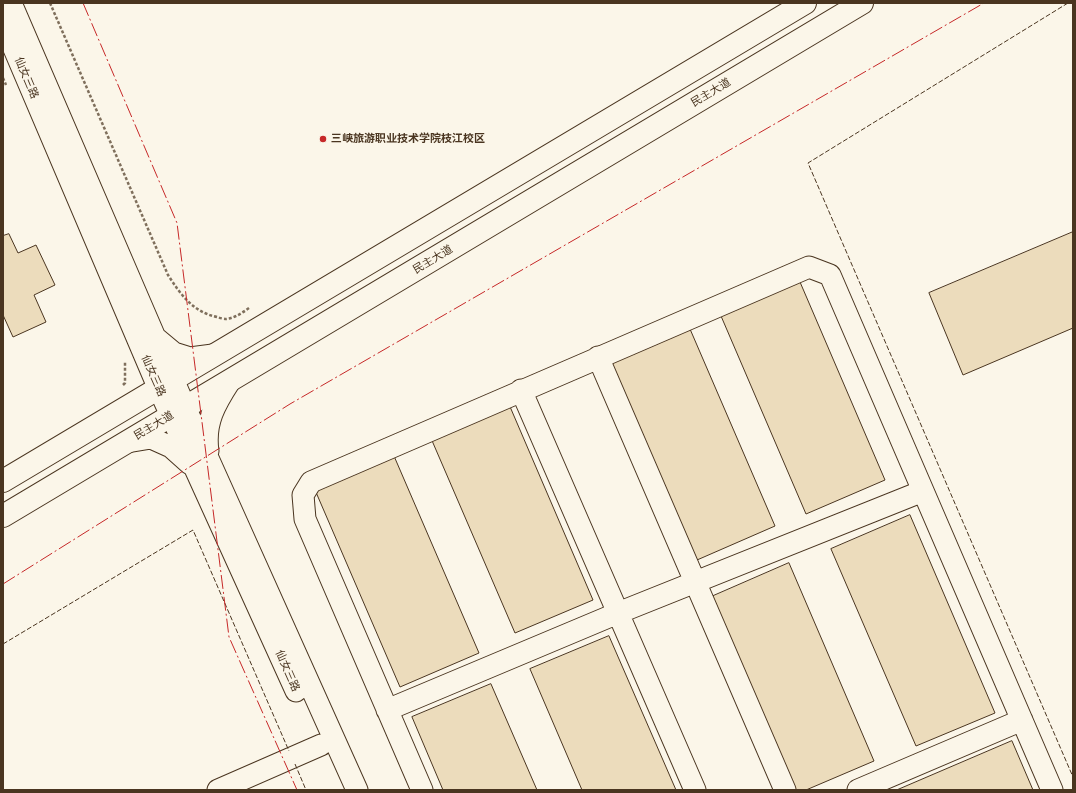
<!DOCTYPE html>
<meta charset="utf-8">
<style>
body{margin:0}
#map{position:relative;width:1076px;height:793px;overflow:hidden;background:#fbf6e9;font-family:"Varela Round",sans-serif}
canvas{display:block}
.frame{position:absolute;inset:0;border:4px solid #4a3520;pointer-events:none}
</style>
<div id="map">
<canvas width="1076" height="793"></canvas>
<div class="frame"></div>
</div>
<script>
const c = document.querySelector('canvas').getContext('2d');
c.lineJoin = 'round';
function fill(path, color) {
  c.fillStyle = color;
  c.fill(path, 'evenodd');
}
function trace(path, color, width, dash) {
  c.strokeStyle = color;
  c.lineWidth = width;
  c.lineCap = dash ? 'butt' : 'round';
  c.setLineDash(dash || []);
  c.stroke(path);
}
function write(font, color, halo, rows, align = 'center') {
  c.font = font + ' "Varela Round","Noto Sans SC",sans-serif';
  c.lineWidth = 3;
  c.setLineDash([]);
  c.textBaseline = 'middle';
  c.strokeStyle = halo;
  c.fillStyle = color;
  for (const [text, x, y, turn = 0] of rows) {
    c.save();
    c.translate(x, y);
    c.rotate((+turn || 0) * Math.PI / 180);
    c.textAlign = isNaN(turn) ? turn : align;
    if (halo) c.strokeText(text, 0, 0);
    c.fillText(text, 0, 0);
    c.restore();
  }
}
const building = new Path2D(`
 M 1073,232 L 1073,328 L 963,375 L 929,293 Z
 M 9,234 L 18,253 L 36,245 L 55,285 L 34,295 L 46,322 L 13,337 L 3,315 L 3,236 Z
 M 800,282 L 885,480 L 806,514 L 721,316 Z
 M 690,329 L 775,526 L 697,560 L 611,363 Z
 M 508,402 L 593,600 L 515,633 L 430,436 Z
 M 394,456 L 479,653 L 400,687 L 315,490 Z
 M 910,515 L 995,713 L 916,746 L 831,549 Z
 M 789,563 L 874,761 L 806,790 L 794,790 L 711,597 Z
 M 609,636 L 676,790 L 582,790 L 530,669 Z
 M 491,684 L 537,790 L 443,790 L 412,717 Z
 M 1012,741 L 1033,790 L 897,790 Z`);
fill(building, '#ecdcbc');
trace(building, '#4a3520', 1);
const minor = new Path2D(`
 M 11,3 L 185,407 L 357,790
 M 3,23 L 158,387 L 296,691
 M 156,338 L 174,353 L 190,358 L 213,355
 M 598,357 L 785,790
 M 521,390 L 695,790
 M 127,442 L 151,438 L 171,447 L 190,464
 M 208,451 C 204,423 215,404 230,381
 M 387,710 L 618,613 L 923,491
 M 218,790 L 321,745
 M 422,790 L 305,519 L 303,495 L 311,482 L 809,267 L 830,275 L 1052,790
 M 858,790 L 1022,720`);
const major = new Path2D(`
 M 3,481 L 805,3
 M 3,516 L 862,3`);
trace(minor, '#4a3520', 23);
trace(major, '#4a3520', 24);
trace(new Path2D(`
 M 50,3 L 168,275 C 181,295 193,312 217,317 C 220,318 224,319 226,319 C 235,318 242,313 249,308
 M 3,78 L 6,85
 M 123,385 L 125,383 L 125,361`), '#7f6f5c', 2.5, [3, 2]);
trace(minor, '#fbf6e9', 21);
trace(major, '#fbf6e9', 22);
trace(new Path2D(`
 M 1068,3 L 808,163 L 1073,777
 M 3,644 L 193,530 L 289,751
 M 295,764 L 306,790`), '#4a3520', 1, [5, 2]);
trace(new Path2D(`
 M 83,3 L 177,223 L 229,637 L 297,790
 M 3,584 L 290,404 L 984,3`), '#c62828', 1, [14, 3, 2, 3]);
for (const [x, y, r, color] of [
 [323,139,4,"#c62828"]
]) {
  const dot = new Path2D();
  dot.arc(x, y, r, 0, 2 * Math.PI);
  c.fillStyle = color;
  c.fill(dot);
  trace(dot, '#fbf6e9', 1.5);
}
write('11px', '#4a3520', '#fbf6e9', [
 ["仙女三路",26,78,67],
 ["民主大道",711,93,-31],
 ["民主大道",433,260,-31],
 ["仙女三路",153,376,66],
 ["民主大道",154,426,-31],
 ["仙女三路",287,671,66]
]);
write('bold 11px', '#4a3520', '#fbf6e9', [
 ["三峡旅游职业技术学院枝江校区",331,139]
], 'left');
</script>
